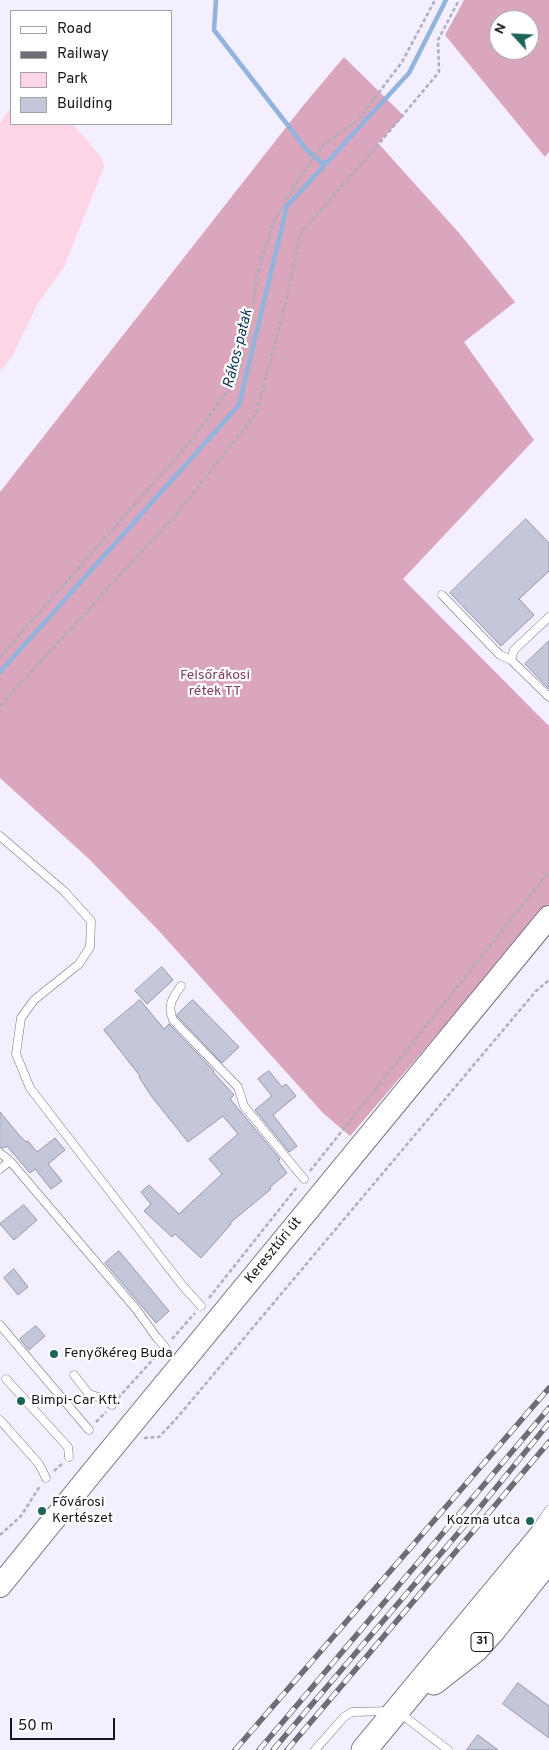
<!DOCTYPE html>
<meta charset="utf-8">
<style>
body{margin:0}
#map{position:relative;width:549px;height:1750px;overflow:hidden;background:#f4effe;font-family:Overpass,sans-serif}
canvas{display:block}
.legend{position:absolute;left:10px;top:10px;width:162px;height:115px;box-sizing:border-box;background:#fff;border:1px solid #a2a1a4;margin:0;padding:6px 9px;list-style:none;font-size:15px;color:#17151b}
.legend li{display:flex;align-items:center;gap:10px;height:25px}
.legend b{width:25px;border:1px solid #a2a1a4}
.north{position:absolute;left:489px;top:10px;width:50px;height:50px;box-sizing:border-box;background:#fff;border:1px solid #a2a1a4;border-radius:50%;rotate:295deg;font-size:14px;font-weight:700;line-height:20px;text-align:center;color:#17151b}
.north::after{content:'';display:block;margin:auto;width:18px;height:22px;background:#1d6458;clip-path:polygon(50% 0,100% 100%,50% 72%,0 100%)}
.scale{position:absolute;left:10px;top:1718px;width:105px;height:22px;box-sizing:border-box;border:2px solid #17151b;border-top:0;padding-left:6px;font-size:15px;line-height:18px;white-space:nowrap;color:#17151b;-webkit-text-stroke:4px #fff;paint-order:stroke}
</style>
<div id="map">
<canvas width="549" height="1750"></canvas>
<ul class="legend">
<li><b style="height:6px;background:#fff"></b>Road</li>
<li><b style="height:6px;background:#706c76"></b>Railway</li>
<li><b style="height:14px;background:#fed5e7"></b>Park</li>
<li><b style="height:14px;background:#c3c7d9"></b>Building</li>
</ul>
<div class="north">N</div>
<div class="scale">50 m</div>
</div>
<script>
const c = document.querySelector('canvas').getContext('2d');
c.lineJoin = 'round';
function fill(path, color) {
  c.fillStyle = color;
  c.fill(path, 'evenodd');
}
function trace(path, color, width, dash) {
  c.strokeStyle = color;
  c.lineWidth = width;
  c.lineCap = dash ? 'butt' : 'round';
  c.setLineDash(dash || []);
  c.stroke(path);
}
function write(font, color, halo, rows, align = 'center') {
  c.font = font + ' Overpass,sans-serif';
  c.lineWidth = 4.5;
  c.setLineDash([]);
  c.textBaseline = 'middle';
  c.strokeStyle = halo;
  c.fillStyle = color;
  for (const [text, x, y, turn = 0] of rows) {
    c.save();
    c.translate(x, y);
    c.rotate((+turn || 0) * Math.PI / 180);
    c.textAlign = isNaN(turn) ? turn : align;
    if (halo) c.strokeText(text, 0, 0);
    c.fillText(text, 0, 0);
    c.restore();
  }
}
fill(new Path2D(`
 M 11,107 L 11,124 L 73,124 L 102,158 L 104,167 L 64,267 L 37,305 L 12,357 L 0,371 L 0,123 Z`), '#fed5e7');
fill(new Path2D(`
 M 464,0 L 549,0 L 549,152 L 545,157 L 445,35 ZM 499,20 L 529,20 L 529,50 L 499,50 Z
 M 344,57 L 404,116 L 378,143 L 460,234 L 515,302 L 464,342 L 534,440 L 403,579 L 549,726 L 549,904 L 350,1136 L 323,1113 L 159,931 L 89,859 L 0,778 L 0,492 L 302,107 Z`), '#daa6be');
trace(new Path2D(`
 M 216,0 L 214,30 L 307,150 L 325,165
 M 0,672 L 239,405 L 287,206 L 409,73 L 446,0`), '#92b4dc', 4.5);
const building = new Path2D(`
 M 526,519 L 549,543 L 549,571 L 519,599 L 534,615 L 501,646 L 450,593 Z
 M 549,641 L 549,689 L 525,664 Z
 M 162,967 L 173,980 L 147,1004 L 135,991 Z
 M 140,1000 L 164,1029 L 169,1024 L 214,1071 L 213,1072 L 234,1095 L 230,1099 L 280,1159 L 278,1161 L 287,1173 L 270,1187 L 271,1189 L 230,1223 L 231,1224 L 201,1258 L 175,1234 L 172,1237 L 144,1211 L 151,1204 L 141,1192 L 149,1185 L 179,1214 L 222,1174 L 209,1159 L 238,1134 L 223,1116 L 188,1142 L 152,1097 L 139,1077 L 140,1076 L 104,1030 Z
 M 193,1000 L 239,1047 L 222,1063 L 178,1017 L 177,1015 Z
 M 269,1071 L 282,1087 L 286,1084 L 296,1096 L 273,1115 L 297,1146 L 289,1152 L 255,1110 L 272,1096 L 258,1079 Z
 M 0,1112 L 19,1135 L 26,1142 L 28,1141 L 37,1152 L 55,1138 L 65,1150 L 48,1164 L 62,1181 L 51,1189 L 35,1169 L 30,1173 L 7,1146 L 3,1148 L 0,1147 Z
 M 24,1205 L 37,1220 L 14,1240 L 0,1224 Z
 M 119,1251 L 169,1311 L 156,1323 L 105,1263 Z
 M 14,1269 L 28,1287 L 18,1295 L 4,1278 Z
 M 36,1326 L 45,1336 L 29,1350 L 20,1339 Z
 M 518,1683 L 549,1706 L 549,1738 L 503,1704 Z
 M 478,1735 L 498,1750 L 467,1750 Z`);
fill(building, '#c3c7d9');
trace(building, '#9497a9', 1);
const service = new Path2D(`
 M 442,595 L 500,655 L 511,660 L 549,697
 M 511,660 L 514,650 L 549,617
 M 0,836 L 65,892 L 91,921 L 90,947 L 79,964 L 34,1000 L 21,1018 L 16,1054 L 30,1088 L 182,1285 L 201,1306
 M 181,986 C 172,998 167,1006 173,1020 L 238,1087 L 244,1106 L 304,1179
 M 0,1153 L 10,1161 L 136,1309 L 157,1338 L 165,1347
 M 0,1169 L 10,1161
 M 0,1325 L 89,1430
 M 74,1375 L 89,1394 L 107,1400 L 112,1405
 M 6,1379 L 68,1447 L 69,1457
 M 0,1420 L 39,1464 L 46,1478
 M 540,1523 L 549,1510
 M 400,1713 L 448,1750
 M 315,1750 L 344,1717 L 352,1712 L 389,1711`);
const secondary = new Path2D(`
 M 0,1586 L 90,1475 L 549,917`);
const primary = new Path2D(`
 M 434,1682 L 476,1649 L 493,1630 L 549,1559
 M 364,1750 L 549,1527`);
trace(service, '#757080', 9);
trace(secondary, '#757080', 24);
trace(primary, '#757080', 27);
trace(new Path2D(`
 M 0,657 L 189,443 L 238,377 L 251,321 L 257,274 L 274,221 L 300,177 L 323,145 L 358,120 L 402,62 L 435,0
 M 0,706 L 178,512 L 256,414 L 284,310 L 301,232 L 372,152 L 439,72 L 438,40 L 459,0
 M 310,1171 L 549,872
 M 209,1298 L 297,1187
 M 172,1339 L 195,1313
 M 118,1398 L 158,1354
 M 96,1422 L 106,1412
 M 144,1438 L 159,1437 L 176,1419 L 536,991 L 549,980
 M 54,1471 L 63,1463
 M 0,1535 L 21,1516 L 40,1486`), '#b1adb9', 2.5, [4, 2.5]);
trace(service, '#fff', 8);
trace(secondary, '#fff', 22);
trace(primary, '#fff', 25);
const rail = new Path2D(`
 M 235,1750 L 549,1388
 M 259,1750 L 549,1408
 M 273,1750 L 477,1511 L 549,1423
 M 287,1750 L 549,1442`);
trace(rail, '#706c76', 5.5);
trace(rail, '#fff', 4, [11]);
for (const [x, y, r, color] of [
 [54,1354,5,"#1d6458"],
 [21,1401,5,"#1d6458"],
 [42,1511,5,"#1d6458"],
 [530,1521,5,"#1d6458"]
]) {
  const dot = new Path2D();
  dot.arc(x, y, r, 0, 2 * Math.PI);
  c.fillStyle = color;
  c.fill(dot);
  trace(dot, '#fff', 2);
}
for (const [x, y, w] of [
 [482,1642,22]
]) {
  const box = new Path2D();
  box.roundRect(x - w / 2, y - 9.5, w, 19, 4);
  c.fillStyle = '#fff';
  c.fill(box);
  trace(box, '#17151b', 1);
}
write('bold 12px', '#17151b', null, [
 ["31",482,1642]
]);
write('14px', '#7e3e5f', '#fff', [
 ["Felsőrákosi",215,676],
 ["rétek TT",215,692]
]);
write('14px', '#17151b', '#fff', [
 ["Keresztúri út",274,1251,-51]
]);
write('14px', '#17151b', '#fff', [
 ["Fenyőkéreg Buda",64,1354],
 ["Bimpi-Car Kft.",31,1401],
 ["Fővárosi",52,1503],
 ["Kertészet",52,1519],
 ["Kozma utca",520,1521,"right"]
], 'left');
write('italic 15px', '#0b3055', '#fff', [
 ["Rákos-patak",239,349,-76]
]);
</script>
